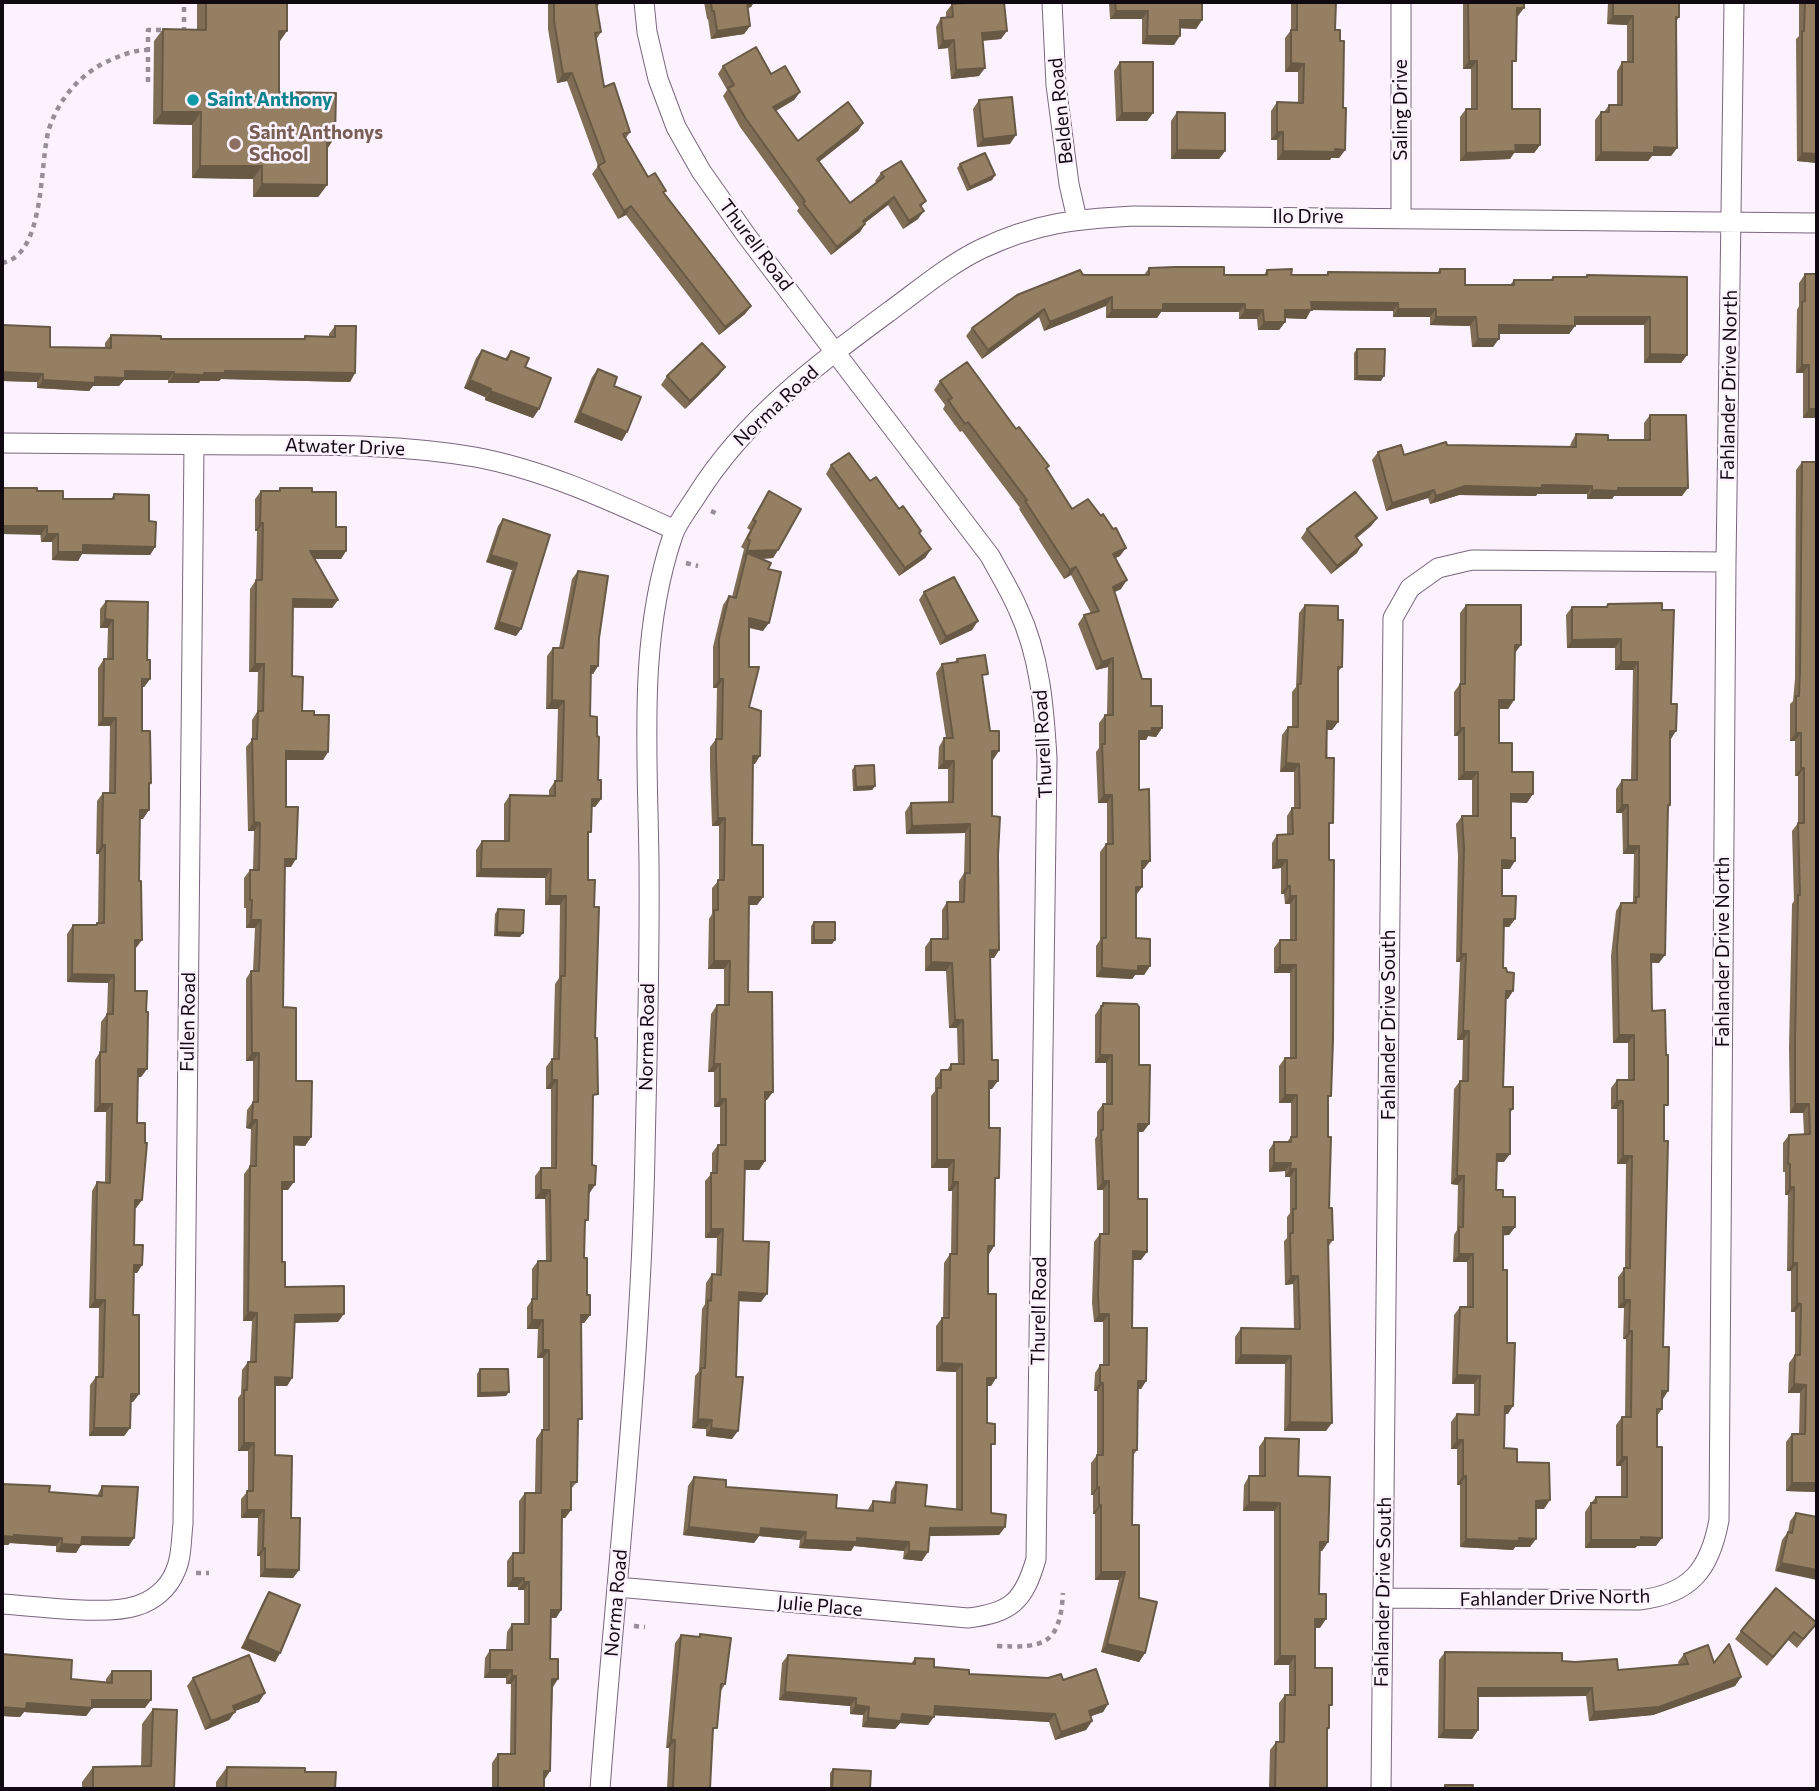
<!DOCTYPE html>
<style>
body{margin:0}
#map{position:relative;width:1819px;height:1791px;overflow:hidden;background:#fbf2fd;font-family:Commissioner,sans-serif}
canvas{display:block}
.frame{position:absolute;inset:0;border:4px solid #110912;pointer-events:none}
</style>
<div id="map">
<canvas width="1819" height="1791"></canvas>
<div class="frame"></div>
</div>
<script>
const c = document.querySelector('canvas').getContext('2d');
c.lineJoin = 'round';
function trace(path, color, width, dash) {
  c.strokeStyle = color;
  c.lineWidth = width;
  c.lineCap = dash ? 'butt' : 'round';
  c.setLineDash(dash || []);
  c.stroke(path);
}
function fill(path, color) {
  c.fillStyle = color;
  c.fill(path, 'evenodd');
}
function write(font, color, halo, rows, align = 'center') {
  c.font = font + ' Commissioner,sans-serif';
  c.lineWidth = 5;
  c.setLineDash([]);
  c.textBaseline = 'middle';
  c.strokeStyle = halo;
  c.fillStyle = color;
  for (const [text, x, y, turn = 0] of rows) {
    c.save();
    c.translate(x, y);
    c.rotate((+turn || 0) * Math.PI / 180);
    c.textAlign = isNaN(turn) ? turn : align;
    if (halo) c.strokeText(text, 0, 0);
    c.fillText(text, 0, 0);
    c.restore();
  }
}
const street = new Path2D(`
 M 1052,2 L 1056,85 L 1069,184 L 1077,219
 M 1401,218 L 1401,2
 M 2,443 C 83,444 165,444 247,445 C 323,445 400,444 475,457 C 545,470 611,501 675,530
 M 617,1587 L 968,1618 C 1011,1613 1024,1601 1036,1559 L 1047,758 C 1044,707 1040,656 1018,609 C 1010,590 999,573 990,556 L 746,235 L 701,171 L 676,127 L 658,79 L 647,32 L 644,2
 M 1383,1598 L 1639,1600 C 1691,1594 1710,1569 1719,1520 L 1726,562 L 1734,2
 M 2,1604 C 36,1606 105,1616 136,1606 C 153,1601 168,1589 175,1572 C 182,1558 181,1540 183,1524 L 194,445
 M 600,1789 C 616,1577 641,1365 645,1152 C 647,1057 650,961 649,865 C 648,756 637,640 673,535 C 678,521 689,508 697,495 C 746,417 817,365 890,311 C 919,290 948,265 981,249 C 1036,223 1075,219 1134,216 L 1817,223
 M 1381,1789 L 1393,618 L 1410,588 L 1438,568 L 1472,560 L 1726,562`);
trace(street, '#7a667e', 21);
trace(new Path2D(`
 M 182,30 L 184,30 L 184,2
 M 148,82 L 148,30 L 166,30
 M 2,263 C 46,255 39,163 49,129 C 58,101 77,78 102,64 C 117,57 131,50 148,50
 M 711,511 L 720,515
 M 686,563 L 698,566
 M 196,1573 L 209,1573
 M 634,1626 L 645,1627
 M 997,1646 C 1044,1648 1060,1645 1063,1593`), '#968e98', 4.5, [5, 5]);
trace(street, '#fff', 19);
fill(new Path2D(`
 M 197,2 L 287,2 L 279,43 L 279,92 L 335,137 L 327,149 L 327,185 L 318,197 L 253,197 L 253,179 L 192,178 L 192,125 L 153,124 L 154,41 L 163,29 L 197,29 Z
 M 548,2 L 600,2 L 597,8 L 601,32 L 596,40 L 604,87 L 630,132 L 626,138 L 648,177 L 664,193 L 751,306 L 745,314 L 719,335 L 626,215 L 618,219 L 592,174 L 598,166 L 567,81 L 557,83 L 548,29 Z
 M 704,2 L 754,2 L 751,7 L 748,8 L 750,26 L 744,34 L 711,39 L 708,19 L 707,19 Z
 M 970,2 L 1004,2 L 1001,39 L 982,41 L 979,76 L 951,79 L 948,48 L 938,49 L 936,27 L 941,18 L 946,18 L 946,12 L 952,4 Z
 M 1109,2 L 1202,2 L 1202,20 L 1196,29 L 1180,28 L 1174,45 L 1142,44 L 1142,19 L 1110,19 Z
 M 1291,2 L 1336,2 L 1335,30 L 1340,41 L 1345,150 L 1339,158 L 1331,158 L 1330,160 L 1277,160 L 1277,140 L 1271,140 L 1271,111 L 1277,102 L 1298,103 L 1298,72 L 1285,72 L 1285,38 L 1291,30 Z
 M 1463,2 L 1524,2 L 1518,16 L 1517,16 L 1512,68 L 1512,109 L 1540,145 L 1534,153 L 1514,153 L 1510,159 L 1460,161 L 1460,117 L 1466,109 L 1471,109 L 1471,69 L 1463,69 Z
 M 1608,2 L 1679,2 L 1679,17 L 1676,22 L 1677,148 L 1671,156 L 1652,156 L 1648,161 L 1595,161 L 1595,120 L 1601,112 L 1604,112 L 1609,105 L 1617,105 L 1617,71 L 1622,62 L 1627,62 L 1627,25 L 1607,24 Z
 M 1801,2 L 1817,2 L 1817,163 L 1797,161 L 1796,39 L 1799,36 L 1799,4 Z
 M 1120,62 L 1153,113 L 1147,121 L 1116,121 L 1114,71 Z
 M 723,66 L 771,74 L 800,92 L 794,100 L 776,111 L 798,141 L 863,123 L 858,131 L 819,162 L 850,203 L 877,183 L 875,181 L 881,173 L 926,201 L 921,207 L 918,219 L 903,229 L 888,205 L 865,223 L 865,224 L 860,232 L 831,255 L 797,211 L 799,208 L 740,127 L 723,96 L 727,90 L 718,74 Z
 M 979,100 L 1010,144 L 977,147 L 973,109 Z
 M 1177,112 L 1225,151 L 1219,159 L 1171,159 L 1171,121 Z
 M 960,164 L 995,175 L 992,180 L 967,191 L 957,168 Z
 M 1149,268 L 1224,275 L 1264,275 L 1267,270 L 1291,275 L 1326,275 L 1328,272 L 1437,273 L 1440,269 L 1465,285 L 1510,285 L 1514,280 L 1550,280 L 1553,277 L 1586,277 L 1587,275 L 1687,277 L 1687,355 L 1681,363 L 1644,363 L 1644,325 L 1575,325 L 1569,334 L 1499,334 L 1493,347 L 1472,347 L 1470,326 L 1430,325 L 1430,317 L 1393,317 L 1393,311 L 1311,310 L 1306,319 L 1285,318 L 1285,322 L 1279,330 L 1258,330 L 1257,319 L 1239,319 L 1239,312 L 1161,312 L 1157,318 L 1106,318 L 1106,306 L 1044,331 L 1039,317 L 982,359 L 966,336 L 972,328 L 1083,275 L 1144,275 Z
 M 1805,274 L 1817,274 L 1817,418 L 1803,418 L 1803,373 L 1796,373 L 1797,310 L 1799,306 L 1799,283 Z
 M 2,325 L 50,347 L 105,347 L 105,343 L 111,335 L 161,339 L 303,339 L 305,336 L 329,337 L 329,334 L 335,326 L 355,373 L 350,382 L 221,379 L 219,381 L 200,381 L 199,383 L 168,383 L 168,380 L 124,380 L 119,386 L 93,386 L 89,391 L 37,388 L 37,382 L 2,381 Z
 M 1357,349 L 1381,381 L 1354,380 L 1354,353 Z
 M 482,350 L 505,359 L 511,351 L 525,367 L 539,409 L 533,418 L 485,400 L 485,397 L 464,388 L 476,358 Z
 M 725,367 L 719,375 L 685,409 L 661,385 L 667,376 Z
 M 598,369 L 614,386 L 622,441 L 574,422 L 592,377 Z
 M 940,381 L 1016,429 L 1049,466 L 1046,469 L 1072,509 L 1120,556 L 1115,558 L 1121,589 L 1114,592 L 1151,706 L 1162,728 L 1156,737 L 1148,736 L 1146,740 L 1139,740 L 1139,790 L 1144,869 L 1142,869 L 1142,887 L 1136,895 L 1136,938 L 1150,966 L 1144,975 L 1135,975 L 1132,979 L 1096,977 L 1096,946 L 1100,940 L 1100,852 L 1106,844 L 1107,844 L 1107,803 L 1098,803 L 1096,752 L 1099,748 L 1099,723 L 1105,715 L 1107,715 L 1108,667 L 1096,670 L 1078,624 L 1084,615 L 1091,613 L 1071,575 L 1064,579 L 1019,509 L 1020,508 L 962,431 L 960,432 L 943,409 L 945,405 L 934,390 Z
 M 1650,415 L 1682,496 L 1614,496 L 1612,499 L 1587,499 L 1587,494 L 1537,494 L 1536,496 L 1459,495 L 1430,504 L 1428,498 L 1386,511 L 1372,460 L 1378,452 L 1404,455 L 1447,445 L 1570,447 L 1571,443 L 1576,434 L 1608,440 L 1644,440 L 1644,423 Z
 M 1817,456 L 1817,1492 L 1786,1491 L 1786,1442 L 1792,1434 L 1799,1434 L 1800,1393 L 1788,1393 L 1789,1363 L 1795,1355 L 1795,1312 L 1791,1312 L 1791,1271 L 1787,1271 L 1788,1195 L 1785,1195 L 1785,1172 L 1783,1172 L 1783,1143 L 1789,1135 L 1804,1134 L 1803,1113 L 1790,1113 L 1789,1048 L 1792,904 L 1794,901 L 1792,831 L 1798,823 L 1798,776 L 1795,776 L 1795,741 L 1790,741 L 1790,704 L 1793,701 L 1795,679 L 1796,470 L 1802,462 L 1815,462 L 1815,459 Z
 M 831,465 L 870,481 L 899,509 L 921,531 L 919,534 L 931,549 L 925,558 L 899,576 L 826,474 Z
 M 280,488 L 312,492 L 336,527 L 346,551 L 341,559 L 315,559 L 338,600 L 332,608 L 293,608 L 292,676 L 302,711 L 314,715 L 328,752 L 323,760 L 286,760 L 286,807 L 291,867 L 285,867 L 283,1007 L 296,1081 L 311,1137 L 305,1146 L 294,1145 L 288,1190 L 282,1190 L 282,1262 L 285,1287 L 338,1322 L 294,1323 L 292,1378 L 287,1386 L 275,1386 L 275,1455 L 291,1518 L 299,1570 L 293,1578 L 260,1577 L 260,1556 L 257,1556 L 258,1518 L 241,1518 L 241,1499 L 248,1491 L 248,1451 L 238,1451 L 238,1398 L 241,1394 L 242,1370 L 248,1362 L 250,1362 L 252,1321 L 243,1321 L 244,1174 L 250,1166 L 251,1129 L 246,1128 L 247,1110 L 253,1102 L 253,1061 L 246,1061 L 246,979 L 251,971 L 253,971 L 255,928 L 246,928 L 246,908 L 244,908 L 244,878 L 250,870 L 253,870 L 254,831 L 248,831 L 246,747 L 252,740 L 252,720 L 257,712 L 258,672 L 249,672 L 250,589 L 256,580 L 257,531 L 255,531 L 255,499 L 261,491 L 278,491 Z
 M 37,491 L 63,499 L 111,499 L 114,494 L 149,521 L 155,547 L 150,555 L 82,554 L 78,561 L 52,560 L 52,542 L 41,542 Z
 M 769,491 L 778,550 L 773,558 L 760,559 L 768,569 L 763,631 L 749,628 L 749,707 L 755,764 L 753,764 L 752,845 L 763,897 L 757,905 L 749,905 L 748,992 L 767,1100 L 765,1100 L 765,1161 L 759,1170 L 744,1170 L 743,1241 L 761,1302 L 739,1301 L 732,1439 L 706,1436 L 706,1429 L 692,1428 L 695,1376 L 699,1371 L 702,1309 L 705,1304 L 706,1283 L 712,1274 L 716,1275 L 717,1238 L 705,1238 L 705,1181 L 712,1173 L 712,1153 L 718,1145 L 720,1145 L 720,1107 L 714,1107 L 714,1072 L 708,1072 L 711,1014 L 717,1005 L 724,1005 L 724,969 L 708,969 L 709,919 L 712,914 L 712,888 L 719,880 L 719,826 L 712,826 L 710,767 L 710,747 L 716,739 L 717,688 L 713,688 L 713,647 L 723,605 L 729,596 L 732,597 L 744,549 L 741,547 L 750,530 L 747,528 Z
 M 1377,518 L 1371,526 L 1357,538 L 1357,553 L 1331,574 L 1301,538 L 1307,529 Z
 M 503,519 L 550,535 L 521,629 L 516,636 L 494,629 L 512,570 L 486,562 L 498,526 Z
 M 578,571 L 599,638 L 598,666 L 593,674 L 590,674 L 590,716 L 597,736 L 598,780 L 601,799 L 595,807 L 592,807 L 588,836 L 593,1102 L 589,1194 L 588,1194 L 585,1224 L 584,1258 L 587,1295 L 590,1315 L 584,1323 L 582,1323 L 578,1425 L 577,1482 L 571,1489 L 571,1510 L 565,1518 L 562,1518 L 561,1610 L 556,1618 L 551,1618 L 550,1659 L 553,1687 L 550,1771 L 544,1779 L 544,1789 L 492,1789 L 492,1763 L 498,1754 L 510,1754 L 511,1684 L 506,1684 L 506,1678 L 484,1678 L 485,1658 L 490,1650 L 506,1650 L 507,1632 L 512,1624 L 524,1624 L 524,1590 L 518,1590 L 518,1587 L 507,1587 L 507,1561 L 513,1553 L 519,1553 L 519,1501 L 525,1493 L 535,1493 L 536,1439 L 542,1430 L 543,1430 L 543,1358 L 537,1358 L 538,1329 L 527,1329 L 527,1307 L 532,1300 L 532,1269 L 538,1261 L 546,1261 L 545,1199 L 535,1199 L 535,1176 L 541,1168 L 551,1168 L 551,1089 L 546,1089 L 546,1067 L 552,1059 L 553,1059 L 555,984 L 559,978 L 560,905 L 545,905 L 545,878 L 476,877 L 476,850 L 482,841 L 504,841 L 504,804 L 510,795 L 549,796 L 549,790 L 555,781 L 556,781 L 558,709 L 546,709 L 547,656 L 553,648 L 559,648 L 572,579 Z
 M 924,592 L 972,630 L 940,645 L 919,600 Z
 M 106,601 L 147,660 L 150,679 L 144,687 L 142,687 L 142,731 L 151,783 L 149,787 L 143,819 L 140,819 L 136,948 L 135,948 L 135,991 L 146,1012 L 147,1069 L 141,1077 L 138,1077 L 137,1123 L 142,1200 L 136,1208 L 135,1208 L 134,1245 L 142,1265 L 137,1273 L 134,1273 L 133,1315 L 139,1394 L 133,1402 L 130,1402 L 130,1428 L 124,1436 L 89,1436 L 90,1385 L 96,1377 L 98,1377 L 99,1308 L 89,1308 L 92,1191 L 97,1182 L 105,1183 L 106,1112 L 94,1112 L 95,1060 L 100,1052 L 101,1022 L 107,1014 L 108,983 L 67,982 L 67,934 L 73,925 L 96,925 L 98,923 L 99,854 L 96,854 L 97,801 L 103,793 L 109,793 L 110,726 L 98,726 L 98,668 L 104,659 L 107,659 L 108,628 L 100,628 L 100,609 Z
 M 1662,603 L 1670,739 L 1670,805 L 1668,809 L 1659,963 L 1651,963 L 1652,1011 L 1664,1110 L 1663,1399 L 1662,1409 L 1657,1416 L 1656,1546 L 1637,1546 L 1635,1548 L 1585,1548 L 1585,1512 L 1591,1503 L 1596,1497 L 1621,1497 L 1621,1466 L 1616,1466 L 1616,1425 L 1622,1417 L 1625,1417 L 1626,1339 L 1623,1339 L 1624,1308 L 1618,1308 L 1618,1277 L 1625,1268 L 1626,1164 L 1617,1164 L 1617,1109 L 1611,1109 L 1611,1088 L 1617,1080 L 1628,1080 L 1628,1043 L 1613,1043 L 1611,956 L 1616,911 L 1621,903 L 1632,903 L 1633,901 L 1634,854 L 1623,854 L 1622,813 L 1616,813 L 1616,789 L 1622,780 L 1631,780 L 1633,670 L 1615,670 L 1615,648 L 1567,648 L 1566,615 L 1572,607 L 1606,607 L 1608,604 Z
 M 1305,605 L 1338,620 L 1342,667 L 1338,672 L 1338,722 L 1332,730 L 1327,730 L 1329,829 L 1328,1137 L 1329,1208 L 1333,1240 L 1328,1247 L 1326,1431 L 1284,1431 L 1285,1364 L 1235,1364 L 1235,1337 L 1241,1328 L 1294,1329 L 1293,1284 L 1285,1285 L 1284,1241 L 1287,1238 L 1287,1217 L 1290,1213 L 1290,1177 L 1285,1177 L 1285,1171 L 1269,1172 L 1269,1150 L 1274,1142 L 1287,1142 L 1291,1137 L 1291,1103 L 1279,1103 L 1279,1066 L 1285,1058 L 1290,1058 L 1290,973 L 1274,973 L 1274,948 L 1280,940 L 1290,940 L 1290,904 L 1285,904 L 1284,894 L 1281,894 L 1281,868 L 1272,869 L 1272,843 L 1277,835 L 1287,835 L 1287,816 L 1292,808 L 1294,808 L 1294,772 L 1280,772 L 1282,735 L 1288,727 L 1292,727 L 1292,692 L 1296,687 L 1299,613 Z
 M 1466,605 L 1515,653 L 1514,700 L 1508,709 L 1499,709 L 1499,743 L 1527,803 L 1511,802 L 1510,869 L 1502,869 L 1502,896 L 1515,919 L 1509,927 L 1504,927 L 1503,968 L 1508,999 L 1506,999 L 1503,1087 L 1513,1109 L 1510,1113 L 1504,1162 L 1497,1162 L 1496,1190 L 1503,1197 L 1515,1227 L 1509,1235 L 1503,1235 L 1508,1414 L 1504,1414 L 1504,1448 L 1517,1462 L 1544,1509 L 1536,1509 L 1530,1547 L 1515,1547 L 1513,1550 L 1460,1547 L 1460,1485 L 1457,1485 L 1457,1449 L 1451,1449 L 1451,1422 L 1457,1414 L 1474,1414 L 1474,1384 L 1452,1384 L 1454,1315 L 1460,1307 L 1467,1307 L 1467,1262 L 1453,1262 L 1454,1235 L 1457,1230 L 1458,1185 L 1451,1184 L 1454,1089 L 1460,1081 L 1462,1081 L 1463,1040 L 1457,1040 L 1460,962 L 1456,962 L 1458,856 L 1456,824 L 1462,816 L 1472,816 L 1472,780 L 1458,780 L 1458,736 L 1454,736 L 1454,692 L 1460,684 L 1460,613 Z
 M 957,659 L 983,681 L 993,760 L 992,760 L 992,816 L 998,855 L 999,950 L 994,958 L 990,958 L 992,1089 L 989,1089 L 989,1128 L 995,1185 L 994,1246 L 989,1254 L 988,1294 L 996,1378 L 991,1386 L 987,1386 L 987,1423 L 991,1450 L 991,1513 L 1005,1527 L 999,1535 L 930,1536 L 922,1561 L 903,1559 L 904,1551 L 854,1546 L 851,1551 L 799,1548 L 800,1540 L 759,1536 L 754,1543 L 683,1535 L 688,1486 L 694,1477 L 726,1487 L 836,1508 L 867,1511 L 873,1501 L 890,1503 L 891,1491 L 896,1482 L 925,1506 L 956,1509 L 956,1372 L 936,1371 L 936,1326 L 942,1318 L 943,1318 L 944,1263 L 950,1254 L 951,1254 L 952,1191 L 948,1191 L 948,1168 L 931,1168 L 931,1096 L 935,1091 L 935,1078 L 941,1070 L 947,1070 L 951,1064 L 958,1064 L 957,1028 L 949,1028 L 946,971 L 925,971 L 925,947 L 931,939 L 942,939 L 942,910 L 947,902 L 959,902 L 959,881 L 964,873 L 965,833 L 906,834 L 905,812 L 911,803 L 948,802 L 948,769 L 938,769 L 939,747 L 944,738 L 946,738 L 936,673 L 942,664 L 954,663 Z
 M 855,766 L 875,786 L 872,790 L 853,791 L 852,770 Z
 M 498,909 L 520,937 L 494,936 L 495,914 Z
 M 814,922 L 832,944 L 811,944 L 811,926 Z
 M 1103,1003 L 1139,1065 L 1149,1124 L 1143,1132 L 1138,1132 L 1138,1199 L 1141,1260 L 1133,1260 L 1132,1328 L 1146,1381 L 1141,1389 L 1138,1389 L 1137,1450 L 1132,1457 L 1132,1525 L 1145,1653 L 1139,1662 L 1101,1652 L 1119,1580 L 1095,1580 L 1095,1514 L 1093,1514 L 1093,1495 L 1091,1495 L 1091,1463 L 1097,1455 L 1097,1391 L 1094,1391 L 1095,1373 L 1100,1365 L 1103,1365 L 1103,1322 L 1094,1322 L 1092,1303 L 1094,1242 L 1100,1234 L 1103,1234 L 1103,1190 L 1097,1190 L 1095,1139 L 1097,1136 L 1097,1112 L 1103,1104 L 1106,1104 L 1106,1063 L 1095,1063 L 1095,1015 Z
 M 480,1369 L 506,1396 L 477,1397 L 477,1374 Z
 M 1265,1438 L 1298,1476 L 1328,1542 L 1322,1551 L 1320,1551 L 1320,1628 L 1315,1628 L 1315,1668 L 1329,1709 L 1329,1728 L 1327,1732 L 1327,1789 L 1269,1789 L 1270,1750 L 1276,1742 L 1279,1742 L 1279,1703 L 1285,1695 L 1289,1695 L 1289,1665 L 1274,1665 L 1274,1511 L 1243,1511 L 1244,1485 L 1249,1476 L 1259,1476 L 1259,1447 Z
 M 102,1486 L 129,1546 L 81,1545 L 76,1553 L 56,1552 L 56,1546 L 10,1543 L 8,1545 L 2,1545 L 49,1492 L 97,1496 Z
 M 1796,1513 L 1817,1517 L 1775,1571 L 1782,1540 L 1788,1532 L 1790,1521 Z
 M 269,1592 L 280,1653 L 275,1662 L 241,1648 L 264,1600 Z
 M 1741,1631 L 1811,1631 L 1797,1648 L 1788,1640 L 1767,1666 L 1735,1639 Z
 M 700,1634 L 725,1684 L 721,1691 L 713,1734 L 710,1789 L 667,1789 L 669,1748 L 666,1748 L 675,1643 L 681,1635 L 698,1637 Z
 M 1445,1652 L 1562,1661 L 1618,1670 L 1679,1665 L 1678,1662 L 1684,1654 L 1714,1663 L 1741,1677 L 1735,1686 L 1653,1715 L 1589,1721 L 1586,1696 L 1478,1697 L 1478,1730 L 1472,1739 L 1438,1738 L 1439,1660 Z
 M 2,1654 L 71,1679 L 106,1682 L 106,1679 L 112,1671 L 145,1708 L 92,1708 L 86,1716 L 24,1712 L 20,1717 L 2,1716 Z
 M 788,1655 L 911,1664 L 915,1658 L 934,1667 L 969,1674 L 1063,1680 L 1108,1704 L 1103,1712 L 1091,1716 L 1092,1721 L 1086,1730 L 1055,1740 L 1049,1722 L 934,1715 L 928,1725 L 900,1723 L 895,1729 L 862,1727 L 863,1715 L 850,1714 L 850,1706 L 779,1700 L 782,1663 Z
 M 193,1678 L 259,1702 L 235,1711 L 229,1720 L 205,1730 L 187,1686 Z
 M 153,1709 L 174,1789 L 82,1789 L 82,1782 L 93,1767 L 141,1766 L 142,1724 Z
 M 227,1767 L 305,1772 L 335,1789 L 216,1789 L 216,1782 Z
 M 833,1769 L 870,1789 L 830,1789 L 830,1773 Z`), '#806d55');
fill(new Path2D(`
 M 746,2 L 754,2 L 751,7 L 741,9 Z
 M 1517,8 L 1524,8 L 1518,16 L 1511,16 Z
 M 1116,11 L 1148,11 L 1142,19 L 1110,19 Z
 M 1613,16 L 1633,16 L 1627,25 L 1607,24 Z
 M 1180,20 L 1202,20 L 1196,29 L 1174,28 Z
 M 750,26 L 744,34 L 711,39 L 717,31 Z
 M 279,31 L 287,31 L 278,44 Z
 M 1007,31 L 1001,39 L 976,41 L 982,33 Z
 M 1147,36 L 1180,36 L 1174,45 L 1142,44 Z
 M 954,40 L 948,48 L 938,49 L 943,41 Z
 M 1469,61 L 1477,61 L 1471,69 L 1463,69 Z
 M 1291,63 L 1304,64 L 1298,72 L 1285,72 Z
 M 985,68 L 979,76 L 951,79 L 956,70 Z
 M 572,73 L 567,81 L 557,83 L 563,74 Z
 M 800,92 L 794,100 L 768,115 L 773,107 Z
 M 162,112 L 201,112 L 192,125 L 153,124 Z
 M 1122,113 L 1153,113 L 1147,121 L 1116,121 Z
 M 863,123 L 858,131 L 812,167 L 817,159 Z
 M 1277,132 L 1283,132 L 1277,140 L 1271,140 Z
 M 1016,135 L 1010,144 L 977,147 L 983,139 Z
 M 327,136 L 335,137 L 327,149 Z
 M 1515,145 L 1540,145 L 1534,153 L 1514,153 L 1510,159 L 1460,161 L 1466,153 Z
 M 1654,147 L 1677,148 L 1671,156 L 1652,156 L 1648,161 L 1595,161 L 1601,152 Z
 M 1177,150 L 1225,151 L 1219,159 L 1171,159 Z
 M 1345,150 L 1339,158 L 1331,158 L 1330,160 L 1277,160 L 1283,151 Z
 M 1802,153 L 1817,154 L 1817,163 L 1797,161 Z
 M 200,166 L 262,166 L 253,179 L 192,178 Z
 M 995,175 L 992,180 L 967,191 L 970,187 Z
 M 262,184 L 327,185 L 318,197 L 253,197 Z
 M 894,197 L 888,205 L 857,229 L 863,221 Z
 M 631,206 L 626,215 L 618,219 L 624,211 Z
 M 924,211 L 918,219 L 903,229 L 909,221 Z
 M 865,224 L 860,232 L 831,255 L 837,247 Z
 M 1112,297 L 1106,306 L 1044,331 L 1050,322 Z
 M 1311,302 L 1398,303 L 1393,311 L 1311,310 L 1306,319 L 1280,318 L 1285,310 Z
 M 1163,304 L 1245,304 L 1239,312 L 1161,312 L 1157,318 L 1106,318 L 1112,310 Z
 M 751,306 L 745,314 L 719,335 L 725,327 Z
 M 1044,309 L 1039,317 L 982,359 L 988,350 Z
 M 1398,309 L 1436,309 L 1430,317 L 1393,317 Z
 M 1245,310 L 1263,310 L 1257,319 L 1239,319 Z
 M 1436,317 L 1476,317 L 1470,326 L 1430,325 Z
 M 1575,317 L 1650,317 L 1644,325 L 1569,325 Z
 M 1264,322 L 1285,322 L 1279,330 L 1258,330 Z
 M 1499,325 L 1575,326 L 1569,334 L 1493,334 Z
 M 1478,339 L 1499,339 L 1493,347 L 1472,347 Z
 M 1650,354 L 1687,355 L 1681,363 L 1644,363 Z
 M 1802,365 L 1809,365 L 1803,373 L 1796,373 Z
 M 725,367 L 719,375 L 685,409 L 690,401 Z
 M 125,371 L 174,372 L 168,380 L 124,380 L 119,386 L 93,386 L 89,391 L 37,388 L 43,380 L 95,377 Z
 M 225,371 L 355,373 L 350,382 L 221,379 L 219,381 L 200,381 L 199,383 L 168,383 L 174,374 Z
 M 2,372 L 43,374 L 37,382 L 2,381 Z
 M 1357,376 L 1384,376 L 1381,381 L 1354,380 Z
 M 470,380 L 491,389 L 485,397 L 464,388 Z
 M 490,391 L 539,409 L 533,418 L 485,400 Z
 M 1809,409 L 1817,409 L 1817,418 L 1803,418 Z
 M 580,413 L 627,432 L 622,441 L 574,422 Z
 M 1542,485 L 1592,486 L 1587,494 L 1537,494 L 1536,496 L 1459,495 L 1430,504 L 1436,496 L 1465,486 Z
 M 1618,488 L 1688,488 L 1682,496 L 1614,496 L 1612,499 L 1587,499 L 1592,490 Z
 M 1434,490 L 1428,498 L 1386,511 L 1392,503 Z
 M 1377,518 L 1371,526 L 1349,544 L 1355,536 Z
 M 260,523 L 263,523 L 257,531 L 255,531 Z
 M 2,526 L 47,526 L 41,535 L 2,534 Z
 M 47,534 L 58,534 L 52,542 L 41,542 Z
 M 83,545 L 155,547 L 150,555 L 82,554 L 78,561 L 52,560 L 58,552 Z
 M 1362,545 L 1357,553 L 1331,574 L 1337,566 Z
 M 1126,548 L 1120,556 L 1107,562 L 1113,554 Z
 M 931,549 L 925,558 L 899,576 L 905,568 Z
 M 778,550 L 773,558 L 745,560 L 747,553 L 741,560 L 747,551 Z
 M 310,551 L 346,551 L 341,559 L 305,559 Z
 M 491,555 L 517,563 L 512,570 L 486,562 Z
 M 1076,567 L 1071,575 L 1064,579 L 1070,570 Z
 M 1127,580 L 1121,589 L 1107,596 L 1113,587 Z
 M 293,599 L 338,600 L 332,608 L 287,607 Z
 M 749,618 L 769,623 L 763,631 L 743,626 Z
 M 105,619 L 113,620 L 108,628 L 100,628 Z
 M 978,621 L 972,630 L 940,645 L 946,637 Z
 M 499,622 L 521,629 L 516,636 L 494,629 Z
 M 1621,639 L 1615,648 L 1567,648 L 1572,640 Z
 M 1515,645 L 1521,645 L 1515,653 L 1509,653 Z
 M 1113,658 L 1108,667 L 1096,670 L 1102,662 Z
 M 1621,662 L 1638,662 L 1633,670 L 1615,670 Z
 M 255,664 L 264,664 L 258,672 L 249,672 Z
 M 591,666 L 598,666 L 593,674 L 585,674 Z
 M 142,679 L 150,679 L 144,687 L 136,687 Z
 M 719,679 L 723,679 L 717,688 L 713,688 Z
 M 552,700 L 564,701 L 558,709 L 546,709 Z
 M 1499,700 L 1514,700 L 1508,709 L 1493,709 Z
 M 103,718 L 116,718 L 110,726 L 98,726 Z
 M 1327,721 L 1338,722 L 1332,730 L 1321,730 Z
 M 1152,728 L 1162,728 L 1156,737 L 1148,736 L 1146,740 L 1133,740 L 1139,731 Z
 M 1460,728 L 1464,728 L 1458,736 L 1454,736 Z
 M 1670,731 L 1676,731 L 1671,739 Z
 M 1796,733 L 1801,733 L 1795,741 L 1790,741 Z
 M 286,751 L 328,752 L 323,760 L 281,760 Z
 M 992,751 L 999,751 L 993,760 L 987,760 Z
 M 753,756 L 760,756 L 755,764 L 748,764 Z
 M 944,761 L 954,761 L 948,769 L 938,769 Z
 M 1286,763 L 1299,764 L 1294,772 L 1280,772 Z
 M 1801,768 L 1804,768 L 1798,776 L 1795,776 Z
 M 1464,772 L 1478,772 L 1472,780 L 1458,780 Z
 M 875,786 L 872,790 L 853,791 L 856,787 Z
 M 1511,794 L 1533,794 L 1527,803 L 1506,802 Z
 M 1104,795 L 1112,795 L 1107,803 L 1098,803 Z
 M 592,799 L 601,799 L 595,807 L 586,807 Z
 M 1622,805 L 1628,805 L 1622,813 L 1616,813 Z
 M 140,810 L 149,810 L 143,819 L 134,819 Z
 M 718,818 L 725,818 L 719,826 L 712,826 Z
 M 254,822 L 260,823 L 254,831 L 248,831 Z
 M 970,824 L 965,833 L 906,834 L 912,826 Z
 M 102,845 L 105,845 L 99,854 L 96,854 Z
 M 1628,846 L 1639,846 L 1634,854 L 1623,854 Z
 M 285,859 L 296,859 L 291,867 L 279,867 Z
 M 1277,860 L 1287,860 L 1281,868 L 1272,869 Z
 M 1502,860 L 1515,861 L 1510,869 L 1496,869 Z
 M 1142,861 L 1150,861 L 1144,869 L 1136,869 Z
 M 481,869 L 551,869 L 545,878 L 476,877 Z
 M 1287,886 L 1290,886 L 1284,894 L 1281,894 Z
 M 1136,887 L 1142,887 L 1136,895 Z
 M 550,896 L 566,896 L 560,905 L 545,905 Z
 M 1290,896 L 1296,896 L 1290,904 L 1285,904 Z
 M 749,897 L 763,897 L 757,905 L 743,905 Z
 M 1504,919 L 1515,919 L 1509,927 L 1498,927 Z
 M 251,920 L 261,920 L 255,928 L 246,928 Z
 M 497,932 L 523,933 L 520,937 L 494,936 Z
 M 135,940 L 142,940 L 136,948 L 129,948 Z
 M 814,940 L 835,940 L 832,944 L 811,944 Z
 M 990,950 L 999,950 L 994,958 L 984,958 Z
 M 1461,954 L 1466,954 L 1460,962 L 1456,962 Z
 M 1651,954 L 1665,955 L 1659,963 L 1645,962 Z
 M 714,961 L 730,961 L 724,969 L 708,969 Z
 M 931,962 L 952,963 L 946,971 L 925,971 Z
 M 1280,965 L 1296,965 L 1290,973 L 1274,973 Z
 M 1138,966 L 1150,966 L 1144,975 L 1135,975 L 1132,979 L 1096,977 L 1102,968 Z
 M 72,974 L 114,975 L 108,983 L 67,982 Z
 M 1506,991 L 1513,991 L 1508,999 L 1500,999 Z
 M 955,1020 L 963,1020 L 957,1028 L 949,1028 Z
 M 1463,1031 L 1469,1031 L 1463,1040 L 1457,1040 Z
 M 1619,1035 L 1634,1035 L 1628,1043 L 1613,1043 Z
 M 252,1053 L 259,1053 L 253,1061 L 246,1061 Z
 M 1100,1055 L 1112,1055 L 1106,1063 L 1095,1063 Z
 M 714,1064 L 720,1064 L 714,1072 L 708,1072 Z
 M 138,1069 L 147,1069 L 141,1077 L 132,1077 Z
 M 552,1080 L 557,1080 L 551,1089 L 546,1089 Z
 M 989,1081 L 998,1081 L 992,1089 L 983,1089 Z
 M 765,1092 L 773,1092 L 767,1100 L 759,1100 Z
 M 1285,1095 L 1297,1095 L 1291,1103 L 1279,1103 Z
 M 720,1099 L 726,1099 L 720,1107 L 714,1107 Z
 M 1617,1101 L 1623,1101 L 1617,1109 L 1611,1109 Z
 M 100,1104 L 112,1104 L 106,1112 L 94,1112 Z
 M 1795,1104 L 1809,1104 L 1803,1113 L 1790,1113 Z
 M 252,1120 L 257,1120 L 251,1129 L 246,1128 Z
 M 1138,1124 L 1149,1124 L 1143,1132 L 1133,1132 Z
 M 294,1137 L 311,1137 L 305,1146 L 288,1145 Z
 M 1497,1154 L 1510,1154 L 1504,1162 L 1491,1162 Z
 M 1623,1156 L 1632,1156 L 1626,1164 L 1617,1164 Z
 M 937,1160 L 954,1160 L 948,1168 L 931,1168 Z
 M 745,1161 L 765,1161 L 759,1170 L 739,1170 Z
 M 1274,1163 L 1291,1163 L 1285,1171 L 1269,1172 Z
 M 1290,1169 L 1296,1169 L 1290,1177 L 1285,1177 Z
 M 1457,1176 L 1464,1176 L 1458,1185 L 1451,1184 Z
 M 1103,1181 L 1109,1181 L 1103,1190 L 1097,1190 Z
 M 282,1182 L 294,1182 L 288,1190 L 277,1190 Z
 M 953,1182 L 958,1182 L 952,1191 L 948,1191 Z
 M 589,1185 L 595,1185 L 589,1194 L 583,1194 Z
 M 1790,1187 L 1794,1187 L 1788,1195 L 1785,1195 Z
 M 541,1190 L 550,1190 L 545,1199 L 535,1199 Z
 M 135,1200 L 142,1200 L 136,1208 L 129,1209 Z
 M 1503,1227 L 1515,1227 L 1509,1235 L 1497,1236 Z
 M 711,1229 L 723,1229 L 717,1238 L 705,1238 Z
 M 988,1246 L 994,1246 L 989,1254 Z
 M 1133,1251 L 1147,1252 L 1141,1260 L 1128,1260 Z
 M 1459,1254 L 1473,1254 L 1467,1262 L 1453,1262 Z
 M 1793,1263 L 1797,1263 L 1791,1271 L 1787,1271 Z
 M 134,1265 L 142,1265 L 137,1273 L 128,1273 Z
 M 1291,1276 L 1298,1276 L 1293,1284 L 1285,1285 Z
 M 739,1292 L 767,1294 L 761,1302 L 734,1301 Z
 M 95,1300 L 105,1300 L 99,1308 L 89,1308 Z
 M 1624,1300 L 1630,1300 L 1624,1308 L 1618,1308 Z
 M 1797,1303 L 1801,1304 L 1795,1312 L 1791,1312 Z
 M 248,1312 L 257,1313 L 252,1321 L 243,1321 Z
 M 344,1314 L 338,1322 L 289,1323 L 295,1315 Z
 M 1099,1314 L 1109,1314 L 1103,1322 L 1094,1322 Z
 M 581,1315 L 590,1315 L 584,1323 L 576,1324 Z
 M 532,1320 L 543,1320 L 538,1329 L 527,1329 Z
 M 1629,1331 L 1632,1331 L 1626,1339 L 1623,1339 Z
 M 543,1350 L 549,1350 L 543,1358 L 537,1358 Z
 M 1241,1355 L 1291,1356 L 1285,1364 L 1235,1364 Z
 M 942,1363 L 962,1364 L 956,1372 L 936,1371 Z
 M 1457,1375 L 1480,1376 L 1474,1384 L 1452,1384 Z
 M 275,1377 L 292,1378 L 287,1386 L 269,1386 Z
 M 987,1378 L 996,1378 L 991,1386 L 982,1386 Z
 M 1138,1381 L 1146,1381 L 1141,1389 L 1132,1389 Z
 M 1100,1383 L 1103,1383 L 1097,1391 L 1094,1391 Z
 M 1794,1384 L 1806,1385 L 1800,1393 L 1788,1393 Z
 M 1662,1391 L 1668,1391 L 1663,1399 L 1656,1399 Z
 M 509,1392 L 506,1396 L 477,1397 L 480,1393 Z
 M 131,1394 L 139,1394 L 133,1402 L 125,1402 Z
 M 1505,1406 L 1513,1406 L 1508,1414 L 1499,1414 Z
 M 698,1419 L 712,1420 L 706,1429 L 692,1428 Z
 M 1290,1422 L 1332,1423 L 1326,1431 L 1284,1431 Z
 M 94,1428 L 130,1428 L 124,1436 L 89,1436 Z
 M 711,1428 L 738,1431 L 732,1439 L 706,1436 Z
 M 1457,1440 L 1463,1440 L 1457,1449 L 1451,1449 Z
 M 244,1443 L 254,1443 L 248,1451 L 238,1451 Z
 M 1622,1457 L 1627,1457 L 1621,1466 L 1616,1466 Z
 M 1463,1476 L 1466,1476 L 1460,1485 L 1457,1485 Z
 M 1792,1483 L 1817,1483 L 1817,1492 L 1786,1491 Z
 M 1097,1487 L 1099,1487 L 1093,1495 L 1091,1495 Z
 M 1550,1500 L 1544,1509 L 1531,1509 L 1536,1501 Z
 M 1249,1502 L 1280,1503 L 1274,1511 L 1243,1511 Z
 M 1099,1505 L 1101,1505 L 1095,1514 L 1093,1514 Z
 M 247,1510 L 264,1510 L 258,1518 L 241,1518 Z
 M 562,1510 L 571,1510 L 565,1518 L 557,1518 Z
 M 689,1527 L 761,1528 L 806,1532 L 800,1540 L 759,1536 L 754,1543 L 683,1535 Z
 M 1005,1527 L 999,1535 L 924,1536 L 930,1528 Z
 M 14,1535 L 62,1538 L 56,1546 L 10,1543 L 8,1545 L 2,1545 L 2,1536 Z
 M 82,1537 L 134,1538 L 129,1546 L 81,1545 L 76,1553 L 56,1552 L 62,1544 Z
 M 1641,1537 L 1662,1538 L 1656,1546 L 1637,1546 L 1635,1548 L 1585,1548 L 1591,1540 Z
 M 857,1538 L 909,1542 L 904,1551 L 854,1546 L 851,1551 L 799,1548 L 805,1540 Z
 M 1466,1539 L 1519,1538 L 1536,1539 L 1530,1547 L 1515,1547 L 1513,1550 L 1460,1547 Z
 M 1320,1542 L 1328,1542 L 1322,1551 L 1314,1550 Z
 M 263,1548 L 265,1548 L 260,1556 L 257,1556 Z
 M 909,1551 L 928,1552 L 922,1561 L 903,1559 Z
 M 1781,1563 L 1817,1570 L 1817,1580 L 1775,1571 Z
 M 265,1569 L 299,1570 L 293,1578 L 260,1577 Z
 M 1101,1572 L 1125,1572 L 1119,1580 L 1095,1580 Z
 M 513,1578 L 524,1578 L 518,1587 L 507,1587 Z
 M 524,1582 L 529,1582 L 524,1590 L 518,1590 Z
 M 551,1610 L 561,1610 L 556,1618 L 545,1618 Z
 M 1315,1619 L 1326,1619 L 1320,1628 L 1309,1627 Z
 M 247,1639 L 280,1653 L 275,1662 L 241,1648 Z
 M 1107,1644 L 1145,1653 L 1139,1662 L 1101,1652 Z
 M 1280,1656 L 1295,1656 L 1289,1665 L 1274,1665 Z
 M 490,1670 L 512,1670 L 506,1678 L 484,1678 Z
 M 512,1676 L 516,1676 L 511,1684 L 506,1684 Z
 M 1741,1677 L 1735,1686 L 1653,1715 L 1589,1721 L 1594,1712 Z
 M 552,1679 L 558,1679 L 553,1687 L 546,1687 Z
 M 1478,1688 L 1592,1688 L 1586,1696 L 1472,1697 Z
 M 785,1692 L 856,1698 L 850,1706 L 779,1700 Z
 M 265,1693 L 259,1702 L 227,1714 L 233,1706 Z
 M 92,1700 L 151,1700 L 145,1708 L 92,1708 L 86,1716 L 24,1712 L 20,1717 L 2,1716 L 2,1707 L 27,1703 Z
 M 1108,1704 L 1103,1712 L 1083,1719 L 1089,1711 Z
 M 856,1705 L 869,1707 L 863,1715 L 850,1714 Z
 M 935,1706 L 1055,1714 L 1049,1722 L 929,1715 Z
 M 235,1712 L 229,1720 L 205,1730 L 211,1721 Z
 M 902,1714 L 934,1717 L 928,1725 L 900,1723 L 895,1729 L 862,1727 L 868,1718 Z
 M 1092,1721 L 1086,1730 L 1055,1740 L 1061,1732 Z
 M 1444,1730 L 1478,1730 L 1472,1739 L 1438,1738 Z
 M 671,1740 L 675,1740 L 669,1748 L 666,1748 Z
 M 544,1771 L 550,1771 L 545,1779 L 538,1779 Z`), '#685945');
const building = new Path2D(`
 M 206,2 L 287,2 L 287,31 L 279,31 L 279,92 L 336,93 L 335,137 L 327,136 L 327,185 L 262,184 L 262,166 L 200,166 L 201,112 L 162,112 L 163,29 L 206,30 Z
 M 554,2 L 600,2 L 600,3 L 596,3 L 601,32 L 595,33 L 604,87 L 614,83 L 630,132 L 623,134 L 648,177 L 655,173 L 666,191 L 663,192 L 751,306 L 725,327 L 631,206 L 624,211 L 598,166 L 605,162 L 572,73 L 563,74 L 554,21 Z
 M 711,2 L 747,2 L 750,26 L 717,31 L 714,11 L 712,11 Z
 M 976,2 L 1004,2 L 1007,31 L 982,33 L 985,68 L 956,70 L 954,40 L 943,41 L 941,18 L 953,17 L 952,4 Z
 M 1115,2 L 1202,2 L 1202,20 L 1180,20 L 1180,36 L 1147,36 L 1148,11 L 1116,11 Z
 M 1297,2 L 1336,2 L 1335,30 L 1340,30 L 1340,41 L 1344,41 L 1343,108 L 1346,108 L 1345,150 L 1335,149 L 1336,152 L 1283,151 L 1283,132 L 1277,132 L 1277,102 L 1303,103 L 1304,64 L 1291,63 L 1291,30 L 1297,30 Z
 M 1468,2 L 1524,2 L 1524,8 L 1517,8 L 1516,61 L 1512,61 L 1512,109 L 1540,109 L 1540,145 L 1515,145 L 1516,151 L 1466,153 L 1466,109 L 1477,109 L 1477,61 L 1469,61 Z
 M 1613,2 L 1679,2 L 1679,17 L 1676,17 L 1677,148 L 1654,147 L 1654,153 L 1601,152 L 1601,112 L 1609,112 L 1609,105 L 1622,105 L 1622,62 L 1633,62 L 1633,16 L 1613,16 Z
 M 1805,2 L 1817,2 L 1817,154 L 1802,153 L 1802,31 L 1804,31 Z
 M 756,47 L 771,74 L 785,66 L 800,92 L 773,107 L 798,141 L 848,102 L 863,123 L 817,159 L 850,203 L 884,177 L 881,173 L 901,161 L 926,201 L 920,205 L 924,211 L 909,221 L 894,197 L 863,221 L 865,224 L 837,247 L 803,203 L 805,201 L 746,119 L 728,88 L 734,85 L 723,66 Z
 M 1120,62 L 1153,62 L 1153,113 L 1122,113 Z
 M 1012,97 L 1016,135 L 983,139 L 979,100 Z
 M 1177,112 L 1225,113 L 1225,151 L 1177,150 Z
 M 985,153 L 995,175 L 970,187 L 960,164 Z
 M 1175,267 L 1224,267 L 1224,275 L 1267,275 L 1267,270 L 1292,269 L 1291,275 L 1328,275 L 1328,272 L 1440,273 L 1440,269 L 1465,269 L 1465,285 L 1514,285 L 1514,280 L 1553,280 L 1553,277 L 1587,277 L 1587,275 L 1687,277 L 1687,355 L 1650,354 L 1650,317 L 1575,317 L 1575,326 L 1499,325 L 1499,339 L 1478,339 L 1476,317 L 1436,317 L 1436,309 L 1398,309 L 1398,303 L 1311,302 L 1312,310 L 1285,310 L 1285,322 L 1264,322 L 1263,310 L 1245,310 L 1245,304 L 1163,304 L 1163,310 L 1112,310 L 1112,297 L 1050,322 L 1044,309 L 988,350 L 972,328 L 1017,295 L 1080,270 L 1083,275 L 1149,275 L 1149,268 Z
 M 1805,274 L 1817,274 L 1817,409 L 1809,409 L 1809,365 L 1802,365 L 1802,302 L 1805,301 Z
 M 2,325 L 50,327 L 50,347 L 111,348 L 111,335 L 161,336 L 161,339 L 305,339 L 305,336 L 335,337 L 335,326 L 356,326 L 355,373 L 225,371 L 225,373 L 204,373 L 204,375 L 174,374 L 174,372 L 125,371 L 125,378 L 95,377 L 95,383 L 43,380 L 43,374 L 2,372 Z
 M 702,343 L 725,367 L 690,401 L 667,376 Z
 M 1357,349 L 1385,349 L 1384,376 L 1357,376 Z
 M 482,350 L 507,360 L 511,351 L 529,358 L 525,367 L 551,378 L 539,409 L 490,391 L 491,389 L 470,380 Z
 M 967,362 L 1016,429 L 1019,427 L 1049,466 L 1046,468 L 1072,509 L 1088,499 L 1101,516 L 1103,514 L 1113,529 L 1116,528 L 1126,548 L 1113,554 L 1127,580 L 1113,587 L 1142,679 L 1151,679 L 1151,706 L 1162,706 L 1162,728 L 1152,728 L 1151,731 L 1139,731 L 1139,790 L 1149,789 L 1150,861 L 1142,861 L 1142,887 L 1136,887 L 1136,938 L 1150,939 L 1150,966 L 1138,966 L 1138,971 L 1102,968 L 1102,938 L 1106,938 L 1106,844 L 1113,844 L 1112,795 L 1104,795 L 1102,744 L 1105,744 L 1105,715 L 1113,715 L 1113,658 L 1102,662 L 1084,615 L 1099,611 L 1076,567 L 1070,570 L 1025,501 L 1027,500 L 968,422 L 965,424 L 948,400 L 952,398 L 940,381 Z
 M 598,369 L 617,377 L 614,386 L 641,397 L 627,432 L 580,413 Z
 M 1650,415 L 1686,415 L 1688,488 L 1618,488 L 1618,491 L 1592,490 L 1592,486 L 1542,485 L 1542,488 L 1465,486 L 1436,496 L 1434,490 L 1392,503 L 1378,452 L 1401,445 L 1404,455 L 1446,442 L 1447,445 L 1576,447 L 1576,434 L 1608,435 L 1608,440 L 1650,440 Z
 M 849,453 L 870,481 L 876,477 L 899,509 L 903,506 L 921,531 L 919,533 L 931,549 L 905,568 L 831,465 Z
 M 1802,462 L 1817,462 L 1817,1483 L 1792,1483 L 1792,1434 L 1805,1434 L 1806,1385 L 1794,1384 L 1795,1355 L 1800,1355 L 1801,1304 L 1797,1303 L 1797,1263 L 1793,1263 L 1794,1187 L 1790,1187 L 1790,1164 L 1788,1164 L 1789,1135 L 1810,1134 L 1809,1104 L 1795,1104 L 1795,1040 L 1798,895 L 1800,895 L 1798,823 L 1804,823 L 1804,768 L 1801,768 L 1801,733 L 1796,733 L 1796,696 L 1799,696 L 1800,671 Z
 M 2,488 L 37,488 L 37,491 L 63,491 L 63,499 L 114,499 L 114,494 L 149,495 L 149,521 L 156,522 L 155,547 L 83,545 L 83,552 L 58,552 L 58,534 L 47,534 L 47,526 L 2,526 Z
 M 280,488 L 312,488 L 312,492 L 336,492 L 336,527 L 346,527 L 346,551 L 310,551 L 338,600 L 293,599 L 292,676 L 303,677 L 302,711 L 314,711 L 314,715 L 329,715 L 328,752 L 286,751 L 286,807 L 298,807 L 296,859 L 285,859 L 283,1007 L 296,1008 L 296,1081 L 312,1081 L 311,1137 L 294,1137 L 294,1182 L 282,1182 L 282,1262 L 285,1262 L 285,1287 L 344,1286 L 344,1314 L 295,1315 L 292,1378 L 275,1377 L 275,1455 L 292,1456 L 291,1518 L 300,1518 L 299,1570 L 265,1569 L 265,1548 L 263,1548 L 264,1510 L 247,1510 L 247,1491 L 253,1491 L 254,1443 L 244,1443 L 244,1390 L 247,1390 L 248,1362 L 256,1362 L 257,1313 L 248,1312 L 250,1166 L 256,1166 L 257,1120 L 252,1120 L 253,1102 L 258,1102 L 259,1053 L 252,1053 L 251,971 L 259,971 L 261,920 L 251,920 L 252,900 L 250,900 L 250,870 L 259,870 L 260,823 L 254,822 L 252,739 L 257,739 L 258,711 L 263,711 L 264,664 L 255,664 L 256,580 L 262,580 L 263,523 L 260,523 L 261,491 L 280,491 Z
 M 769,491 L 801,509 L 778,550 L 747,551 L 750,540 L 747,539 L 756,521 L 753,520 Z
 M 1355,492 L 1377,518 L 1355,536 L 1362,545 L 1337,566 L 1307,529 Z
 M 503,519 L 550,535 L 521,629 L 499,622 L 517,563 L 491,555 Z
 M 747,553 L 771,563 L 768,569 L 781,572 L 769,623 L 749,618 L 749,667 L 759,667 L 749,707 L 761,711 L 760,756 L 753,756 L 752,845 L 763,845 L 763,897 L 749,897 L 748,992 L 772,992 L 773,1092 L 765,1092 L 765,1161 L 745,1161 L 743,1241 L 769,1242 L 767,1294 L 739,1292 L 736,1377 L 743,1377 L 738,1431 L 711,1428 L 712,1420 L 698,1419 L 701,1368 L 705,1368 L 708,1300 L 711,1301 L 712,1274 L 721,1275 L 723,1229 L 711,1229 L 711,1173 L 717,1173 L 718,1145 L 726,1145 L 726,1099 L 720,1099 L 720,1064 L 714,1064 L 717,1005 L 729,1005 L 730,961 L 714,961 L 714,910 L 718,910 L 718,880 L 724,880 L 725,818 L 718,818 L 716,759 L 716,739 L 722,739 L 723,679 L 719,679 L 719,638 L 729,596 L 736,598 Z
 M 578,571 L 608,576 L 599,638 L 598,666 L 591,666 L 590,716 L 597,717 L 597,736 L 599,737 L 598,780 L 601,780 L 601,799 L 592,799 L 591,832 L 588,832 L 588,880 L 595,880 L 594,907 L 599,907 L 595,1038 L 597,1038 L 598,1094 L 593,1095 L 592,1165 L 596,1166 L 595,1185 L 589,1185 L 588,1220 L 585,1220 L 584,1258 L 587,1258 L 587,1295 L 590,1295 L 590,1315 L 581,1315 L 582,1419 L 578,1419 L 577,1482 L 571,1482 L 571,1510 L 562,1510 L 561,1610 L 551,1610 L 550,1659 L 558,1659 L 558,1679 L 552,1679 L 550,1771 L 544,1771 L 544,1789 L 498,1789 L 498,1754 L 515,1754 L 516,1676 L 512,1676 L 512,1670 L 490,1670 L 490,1650 L 512,1650 L 512,1624 L 529,1624 L 529,1582 L 524,1582 L 524,1578 L 513,1578 L 513,1553 L 524,1553 L 525,1493 L 541,1493 L 542,1430 L 549,1430 L 549,1350 L 543,1350 L 543,1320 L 532,1320 L 532,1299 L 537,1299 L 538,1261 L 551,1261 L 550,1190 L 541,1190 L 541,1168 L 556,1168 L 557,1080 L 552,1080 L 552,1059 L 559,1059 L 561,976 L 565,976 L 566,896 L 550,896 L 551,869 L 481,869 L 482,841 L 509,841 L 510,795 L 555,796 L 555,781 L 562,781 L 564,701 L 552,700 L 553,648 L 563,648 Z
 M 954,577 L 978,621 L 946,637 L 924,592 Z
 M 106,601 L 148,602 L 147,660 L 150,660 L 150,679 L 142,679 L 142,731 L 150,731 L 151,783 L 149,783 L 149,810 L 140,810 L 139,881 L 141,881 L 142,940 L 135,940 L 135,991 L 147,991 L 146,1012 L 148,1012 L 147,1069 L 138,1069 L 137,1123 L 145,1123 L 145,1143 L 147,1143 L 142,1200 L 135,1200 L 134,1245 L 143,1245 L 142,1265 L 134,1265 L 133,1315 L 139,1315 L 139,1394 L 131,1394 L 130,1428 L 94,1428 L 96,1377 L 103,1377 L 105,1300 L 95,1300 L 97,1182 L 110,1183 L 112,1104 L 100,1104 L 100,1052 L 106,1052 L 107,1014 L 113,1014 L 114,975 L 72,974 L 73,925 L 97,925 L 97,923 L 104,923 L 105,845 L 102,845 L 103,793 L 115,793 L 116,718 L 103,718 L 104,659 L 113,659 L 113,620 L 105,619 Z
 M 1662,603 L 1662,610 L 1674,610 L 1671,704 L 1677,704 L 1676,731 L 1670,731 L 1670,805 L 1668,805 L 1665,955 L 1651,954 L 1652,1011 L 1665,1010 L 1666,1055 L 1668,1055 L 1668,1105 L 1664,1105 L 1664,1141 L 1668,1141 L 1663,1347 L 1669,1347 L 1668,1391 L 1662,1391 L 1662,1409 L 1657,1409 L 1657,1447 L 1662,1447 L 1662,1538 L 1641,1537 L 1641,1540 L 1591,1540 L 1591,1503 L 1596,1503 L 1596,1497 L 1627,1497 L 1627,1457 L 1622,1457 L 1622,1417 L 1631,1417 L 1632,1331 L 1629,1331 L 1630,1300 L 1624,1300 L 1624,1268 L 1630,1268 L 1632,1156 L 1623,1156 L 1623,1101 L 1617,1101 L 1617,1080 L 1634,1080 L 1634,1035 L 1619,1035 L 1617,947 L 1621,903 L 1636,903 L 1636,897 L 1639,897 L 1639,846 L 1628,846 L 1628,805 L 1622,805 L 1622,780 L 1637,780 L 1638,662 L 1621,662 L 1621,639 L 1572,640 L 1572,607 L 1607,607 L 1608,604 Z
 M 1305,605 L 1338,606 L 1338,620 L 1343,620 L 1342,667 L 1338,667 L 1338,722 L 1327,721 L 1326,758 L 1334,758 L 1333,823 L 1329,823 L 1329,860 L 1334,860 L 1333,1040 L 1331,1096 L 1328,1096 L 1328,1137 L 1331,1137 L 1329,1208 L 1332,1208 L 1333,1240 L 1328,1240 L 1332,1423 L 1290,1422 L 1291,1356 L 1241,1355 L 1241,1328 L 1300,1329 L 1298,1276 L 1291,1276 L 1290,1233 L 1293,1233 L 1293,1209 L 1296,1209 L 1296,1169 L 1290,1169 L 1291,1163 L 1274,1163 L 1274,1142 L 1291,1142 L 1291,1137 L 1297,1137 L 1297,1095 L 1285,1095 L 1285,1058 L 1296,1058 L 1296,965 L 1280,965 L 1280,940 L 1296,940 L 1296,896 L 1290,896 L 1290,886 L 1287,886 L 1287,860 L 1277,860 L 1277,835 L 1293,834 L 1292,808 L 1300,808 L 1299,764 L 1286,763 L 1288,727 L 1298,727 L 1298,684 L 1301,684 Z
 M 1466,605 L 1521,605 L 1521,645 L 1515,645 L 1514,700 L 1499,700 L 1499,743 L 1512,743 L 1512,772 L 1533,772 L 1533,794 L 1511,794 L 1511,838 L 1515,838 L 1515,861 L 1502,860 L 1502,896 L 1516,896 L 1515,919 L 1504,919 L 1503,968 L 1506,968 L 1507,972 L 1514,973 L 1513,991 L 1506,991 L 1503,1087 L 1513,1087 L 1513,1109 L 1510,1109 L 1510,1154 L 1497,1154 L 1496,1190 L 1503,1190 L 1503,1197 L 1515,1197 L 1515,1227 L 1503,1227 L 1503,1270 L 1507,1270 L 1507,1343 L 1515,1343 L 1513,1406 L 1505,1406 L 1504,1448 L 1517,1449 L 1517,1462 L 1549,1463 L 1550,1500 L 1536,1501 L 1536,1539 L 1519,1538 L 1519,1541 L 1466,1539 L 1466,1476 L 1463,1476 L 1463,1440 L 1457,1440 L 1457,1414 L 1479,1415 L 1480,1376 L 1457,1375 L 1460,1307 L 1473,1307 L 1473,1254 L 1459,1254 L 1459,1227 L 1463,1227 L 1464,1176 L 1457,1176 L 1460,1081 L 1468,1081 L 1469,1031 L 1463,1031 L 1466,954 L 1461,954 L 1464,848 L 1462,816 L 1478,816 L 1478,772 L 1464,772 L 1464,728 L 1460,728 L 1460,684 L 1465,684 Z
 M 985,655 L 988,674 L 982,675 L 990,731 L 999,731 L 999,751 L 992,751 L 992,816 L 1000,817 L 998,855 L 999,950 L 990,950 L 992,1060 L 998,1060 L 998,1081 L 989,1081 L 989,1128 L 1000,1128 L 999,1178 L 995,1178 L 994,1246 L 988,1246 L 988,1294 L 996,1294 L 996,1378 L 987,1378 L 987,1423 L 995,1424 L 995,1444 L 991,1444 L 991,1513 L 1006,1515 L 1005,1527 L 930,1528 L 928,1552 L 909,1551 L 909,1542 L 857,1538 L 857,1542 L 805,1540 L 806,1532 L 761,1528 L 760,1535 L 689,1527 L 694,1477 L 726,1480 L 726,1487 L 837,1495 L 836,1508 L 873,1511 L 873,1501 L 895,1503 L 896,1482 L 927,1485 L 925,1506 L 962,1510 L 962,1364 L 942,1363 L 942,1318 L 949,1318 L 950,1254 L 957,1254 L 958,1182 L 953,1182 L 954,1160 L 937,1160 L 937,1088 L 941,1088 L 941,1070 L 951,1070 L 951,1064 L 964,1064 L 963,1020 L 955,1020 L 952,963 L 931,962 L 931,939 L 948,939 L 947,902 L 964,902 L 965,873 L 970,873 L 970,824 L 912,826 L 911,803 L 953,802 L 954,761 L 944,761 L 944,738 L 953,738 L 942,664 L 958,662 L 957,659 Z
 M 874,765 L 875,786 L 856,787 L 855,766 Z
 M 498,909 L 524,910 L 523,933 L 497,932 Z
 M 814,922 L 835,922 L 835,940 L 814,940 Z
 M 1103,1003 L 1137,1004 L 1139,1007 L 1139,1065 L 1150,1065 L 1149,1124 L 1138,1124 L 1138,1199 L 1147,1199 L 1147,1252 L 1133,1251 L 1132,1328 L 1147,1328 L 1146,1381 L 1138,1381 L 1137,1450 L 1133,1450 L 1132,1525 L 1139,1525 L 1139,1598 L 1157,1602 L 1145,1653 L 1107,1644 L 1125,1572 L 1101,1572 L 1101,1505 L 1099,1505 L 1099,1487 L 1097,1487 L 1097,1455 L 1103,1455 L 1103,1383 L 1100,1383 L 1100,1365 L 1109,1365 L 1109,1314 L 1099,1314 L 1098,1294 L 1100,1234 L 1109,1234 L 1109,1181 L 1103,1181 L 1101,1130 L 1103,1130 L 1103,1104 L 1112,1104 L 1112,1055 L 1100,1055 L 1101,1006 L 1103,1006 Z
 M 480,1369 L 508,1369 L 509,1392 L 480,1393 Z
 M 1265,1438 L 1299,1439 L 1298,1476 L 1330,1477 L 1328,1542 L 1320,1542 L 1319,1594 L 1326,1594 L 1326,1619 L 1315,1619 L 1315,1668 L 1332,1668 L 1332,1705 L 1329,1705 L 1329,1728 L 1327,1728 L 1327,1789 L 1275,1789 L 1276,1742 L 1284,1742 L 1285,1695 L 1295,1695 L 1295,1656 L 1280,1656 L 1280,1503 L 1249,1502 L 1249,1476 L 1265,1476 Z
 M 2,1484 L 50,1486 L 49,1492 L 102,1496 L 102,1486 L 138,1487 L 134,1538 L 82,1537 L 81,1545 L 62,1544 L 62,1538 L 14,1535 L 14,1537 L 2,1536 Z
 M 1796,1513 L 1817,1517 L 1817,1570 L 1781,1563 L 1788,1532 L 1792,1533 Z
 M 1776,1588 L 1817,1623 L 1803,1639 L 1794,1632 L 1773,1657 L 1741,1631 Z
 M 269,1592 L 300,1605 L 280,1653 L 247,1639 Z
 M 700,1634 L 731,1638 L 725,1684 L 721,1684 L 717,1728 L 713,1728 L 710,1789 L 673,1789 L 675,1740 L 671,1740 L 681,1635 L 700,1637 Z
 M 1729,1644 L 1741,1677 L 1659,1707 L 1594,1712 L 1592,1688 L 1478,1688 L 1478,1730 L 1444,1730 L 1445,1652 L 1562,1653 L 1562,1661 L 1575,1662 L 1617,1659 L 1618,1670 L 1688,1664 L 1684,1654 L 1708,1645 L 1714,1663 Z
 M 2,1654 L 72,1660 L 71,1679 L 112,1683 L 112,1671 L 151,1671 L 151,1700 L 92,1700 L 92,1708 L 27,1703 L 26,1709 L 2,1707 Z
 M 249,1655 L 265,1693 L 233,1706 L 235,1712 L 211,1721 L 193,1678 Z
 M 788,1655 L 915,1664 L 915,1658 L 934,1659 L 934,1667 L 969,1670 L 969,1674 L 1048,1678 L 1061,1674 L 1063,1680 L 1096,1669 L 1108,1704 L 1089,1711 L 1092,1721 L 1061,1732 L 1055,1714 L 935,1706 L 934,1717 L 902,1714 L 901,1721 L 868,1718 L 869,1707 L 856,1705 L 856,1698 L 785,1692 Z
 M 153,1709 L 177,1710 L 174,1789 L 93,1789 L 93,1767 L 151,1766 Z
 M 227,1767 L 305,1768 L 305,1772 L 336,1772 L 335,1789 L 226,1789 Z
 M 833,1769 L 871,1771 L 870,1789 L 832,1789 Z
 M 1445,1785 L 1473,1785 L 1472,1789 L 1445,1789 Z`);
fill(building, '#957f63');
trace(building, '#685945', 2);
for (const [x, y, r, color] of [
 [193,100,7,"#0f9aa8"],
 [235,144,7,"#8d6e63"]
]) {
  const dot = new Path2D();
  dot.arc(x, y, r, 0, 2 * Math.PI);
  c.fillStyle = color;
  c.fill(dot);
  trace(dot, '#fbf2fd', 2.5);
}
write('bold 19px', '#0d838f', '#fbf2fd', [
 ["Saint Anthony",207,100]
], 'left');
write('19px', '#110912', '#fbf2fd', [
 ["Saling Drive",1401,110,-90],
 ["Belden Road",1061,111,-96],
 ["Ilo Drive",1308,217],
 ["Thurell Road",756,245,53],
 ["Fahlander Drive North",1729,385,-89],
 ["Norma Road",776,406,-43],
 ["Atwater Drive",345,447,2],
 ["Thurell Road",1043,744,-93],
 ["Fahlander Drive North",1723,952,-90],
 ["Fullen Road",188,1022,-89],
 ["Fahlander Drive South",1389,1025,-90],
 ["Norma Road",647,1037,-89],
 ["Thurell Road",1039,1311,-89],
 ["Fahlander Drive South",1383,1592,-89],
 ["Fahlander Drive North",1555,1598,-1],
 ["Norma Road",616,1603,-85],
 ["Julie Place",820,1606,5]
]);
write('bold 19px', '#785e54', '#fbf2fd', [
 ["Saint Anthonys",249,133],
 ["School",249,155]
], 'left');
</script>
